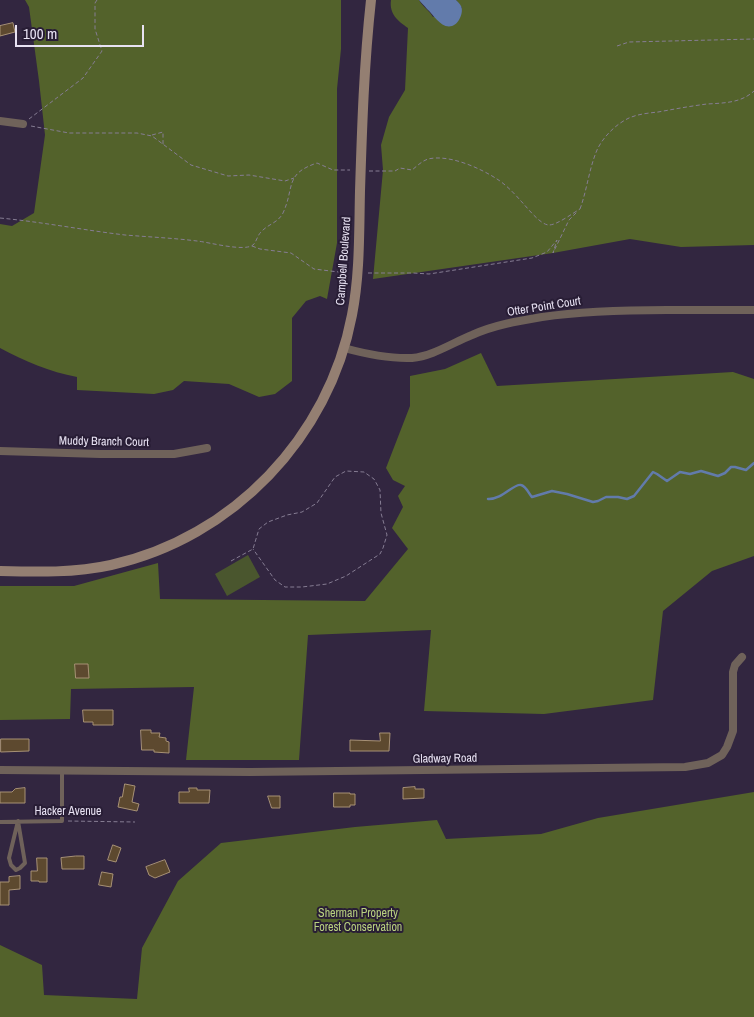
<!DOCTYPE html>
<style>
body{margin:0}
#map{position:relative;width:754px;height:1017px;overflow:hidden;background:#322640;font-family:"Archivo Narrow",sans-serif}
canvas{display:block}
.scale{position:absolute;left:15px;top:25px;width:129px;height:22px;box-sizing:border-box;border:2px solid #e8e2f3;border-top:0;padding-left:6px;font-size:15px;line-height:18px;white-space:nowrap;color:#e8e2f3;-webkit-text-stroke:4px #281d35;paint-order:stroke}
</style>
<div id="map">
<canvas width="754" height="1017"></canvas>
<div class="scale">100 m</div>
</div>
<script>
const c = document.querySelector('canvas').getContext('2d');
c.lineJoin = 'round';
function fill(path, color) {
  c.fillStyle = color;
  c.fill(path, 'evenodd');
}
function trace(path, color, width, dash) {
  c.strokeStyle = color;
  c.lineWidth = width;
  c.lineCap = dash ? 'butt' : 'round';
  c.setLineDash(dash || []);
  c.stroke(path);
}
function write(font, color, halo, rows, align = 'center') {
  c.font = font + ' "Archivo Narrow",sans-serif';
  c.lineWidth = 4;
  c.setLineDash([]);
  c.textBaseline = 'middle';
  c.strokeStyle = halo;
  c.fillStyle = color;
  for (const [text, x, y, turn = 0] of rows) {
    c.save();
    c.translate(x, y);
    c.rotate((+turn || 0) * Math.PI / 180);
    c.textAlign = isNaN(turn) ? turn : align;
    if (halo) c.strokeText(text, 0, 0);
    c.fillText(text, 0, 0);
    c.restore();
  }
}
fill(new Path2D(`
 M 248,555 L 260,577 L 227,596 L 215,574 Z`), '#4a562e');
fill(new Path2D(`
 M 25,0 L 341,0 L 341,49 L 337,89 L 337,243 L 327,299 L 320,296 L 306,301 L 292,318 L 292,381 L 275,394 L 259,397 L 229,384 L 184,381 L 173,390 L 154,394 L 77,390 L 77,377 C 50,372 24,361 0,348 L 0,224 L 12,226 L 34,213 L 45,135 L 39,81 L 29,7 Z
 M 391,0 L 419,0 C 422,6 429,10 433,17 L 462,8 L 456,0 L 754,0 L 754,245 L 681,247 L 630,239 L 553,253 L 373,279 L 383,170 L 381,145 L 389,117 L 405,90 L 408,28 C 398,21 389,14 391,0 Z
 M 481,353 L 497,386 L 733,372 L 754,379 L 754,556 L 712,571 L 663,611 L 653,700 L 544,714 L 424,711 L 431,630 L 308,635 L 299,760 L 186,760 L 194,687 L 71,689 L 70,719 L 0,720 L 0,586 L 74,586 L 158,563 L 160,599 L 365,601 L 408,549 L 392,528 L 403,507 L 398,496 L 405,486 L 393,480 L 386,468 L 410,406 L 410,376 L 445,369 Z
 M 754,792 L 754,1017 L 0,1017 L 0,945 L 42,965 L 44,995 L 137,999 L 142,948 L 178,881 L 221,843 L 355,827 L 437,820 L 446,839 L 541,834 L 598,818 Z`), '#53622b');
fill(new Path2D(`
 M 419,0 L 456,0 C 458,2 460,4 461,6 C 464,12 459,24 452,26 C 441,29 434,15 427,9 C 424,5 422,4 419,0 Z`), '#627bab');
trace(new Path2D(`
 M 488,499 C 502,500 514,483 521,485 C 526,486 529,494 532,497 L 552,491 L 567,494 L 593,502 L 598,501 L 606,497 L 618,497 L 627,499 L 634,496 L 653,472 L 657,474 L 667,481 L 680,472 L 690,474 L 701,471 L 718,476 L 725,473 L 731,467 L 735,467 L 746,470 L 754,463`), '#627bab', 2.5);
const building = new Path2D(`
 M 13,23 L 15,32 L 0,36 L 0,26 Z
 M 75,664 L 88,664 L 89,678 L 76,678 Z
 M 83,710 L 113,710 L 113,725 L 93,725 L 93,722 L 84,722 Z
 M 141,730 L 151,730 L 151,733 L 160,733 L 159,737 L 166,738 L 166,741 L 169,742 L 169,753 L 154,752 L 154,750 L 142,750 Z
 M 380,733 L 390,733 L 389,751 L 350,751 L 350,740 L 380,741 Z
 M 1,739 L 29,739 L 29,751 L 1,752 Z
 M 125,784 L 135,786 L 132,802 L 139,804 L 137,811 L 118,807 L 120,797 L 122,797 Z
 M 415,787 L 415,789 L 424,789 L 424,798 L 403,799 L 403,788 Z
 M 25,788 L 25,803 L 0,803 L 0,792 L 12,792 L 15,789 Z
 M 189,788 L 197,788 L 197,790 L 210,790 L 209,803 L 179,803 L 179,792 L 189,792 Z
 M 334,793 L 350,793 L 350,794 L 355,794 L 355,805 L 350,805 L 350,807 L 334,807 Z
 M 268,796 L 280,796 L 280,808 L 272,808 Z
 M 113,845 L 121,848 L 116,862 L 108,860 Z
 M 76,856 L 84,856 L 84,869 L 62,869 L 61,858 Z
 M 37,858 L 47,858 L 47,882 L 39,882 L 39,881 L 31,881 L 31,871 L 37,871 Z
 M 165,860 L 170,872 L 155,878 L 149,875 L 146,867 Z
 M 102,872 L 113,874 L 111,887 L 99,885 Z
 M 20,876 L 20,889 L 9,890 L 9,905 L 0,905 L 0,882 L 9,882 L 9,877 Z`);
fill(building, '#5d492f');
trace(building, '#a79175', 1);
trace(new Path2D(`
 M 617,46 L 629,42 L 754,39
 M 29,119 L 83,78 L 102,51 L 95,29 L 95,3 L 97,0
 M 31,126 L 69,133 L 137,133 L 152,136 L 191,165 L 228,176 L 249,175 L 285,181 L 294,178
 M 152,135 L 163,132 L 163,145
 M 369,171 L 395,171 L 400,168 L 412,170 C 417,166 422,161 428,159 C 449,154 480,168 497,179 C 505,184 514,193 520,200 C 526,206 540,225 549,225 C 557,225 573,213 580,209
 M 580,209 C 587,190 589,169 597,150 C 603,137 616,124 629,118 C 638,114 649,113 658,112 C 675,109 691,106 707,104 C 724,103 741,103 754,91
 M 0,218 C 42,222 83,230 125,235 C 149,237 173,238 197,241 C 208,242 244,252 253,245 C 257,241 257,236 261,232 C 268,224 278,223 283,213 C 295,187 284,174 317,163 L 333,170 L 350,170
 M 252,246 L 260,249 L 291,253 L 314,269 L 347,273
 M 368,273 L 413,273 L 429,274 L 532,258 L 547,252 L 557,240 L 553,253 L 569,220 L 577,212
 M 231,561 L 253,549 L 259,529 L 268,522 L 287,515 L 302,512 L 317,503 L 335,477 L 346,471 L 364,472 L 374,479 L 380,490 L 381,513 L 387,535 L 383,548 L 380,554 L 346,576 L 327,584 L 302,587 L 285,587 L 275,580 L 253,549
 M 68,821 L 135,822`), '#867d93', 1, [4, 2.5]);
trace(new Path2D(`
 M 18,821 L 25,863 L 20,868 L 16,870 L 11,865 L 9,858 Z
 M 0,822 L 62,821 L 62,770`), '#6f625a', 4);
trace(new Path2D(`
 M 0,121 L 23,124
 M 344,348 C 366,354 389,359 412,358 C 433,356 452,343 472,335 C 494,325 518,321 542,317 C 583,311 625,310 667,310 C 696,310 725,310 754,310
 M 0,451 L 100,454 L 174,454 L 207,448
 M 0,770 L 250,772 L 685,767 L 708,763 L 722,755 L 727,747 L 733,731 L 733,672 L 735,665 L 742,657`), '#6f625a', 8);
trace(new Path2D(`
 M 0,571 C 37,572 75,573 111,565 C 233,538 329,437 352,315 C 360,274 359,232 360,191 C 362,127 364,64 371,0`), '#947f72', 10);
write('12px', '#e8e2f3', '#281d35', [
 ["Campbell Boulevard",344,261,-86],
 ["Otter Point Court",544,307,-9],
 ["Muddy Branch Court",104,442,1],
 ["Gladway Road",445,759,-1],
 ["Hacker Avenue",68,812]
]);
write('12px', '#b9d17f', '#281d35', [
 ["Sherman Property",358,914],
 ["Forest Conservation",358,928]
]);
</script>
